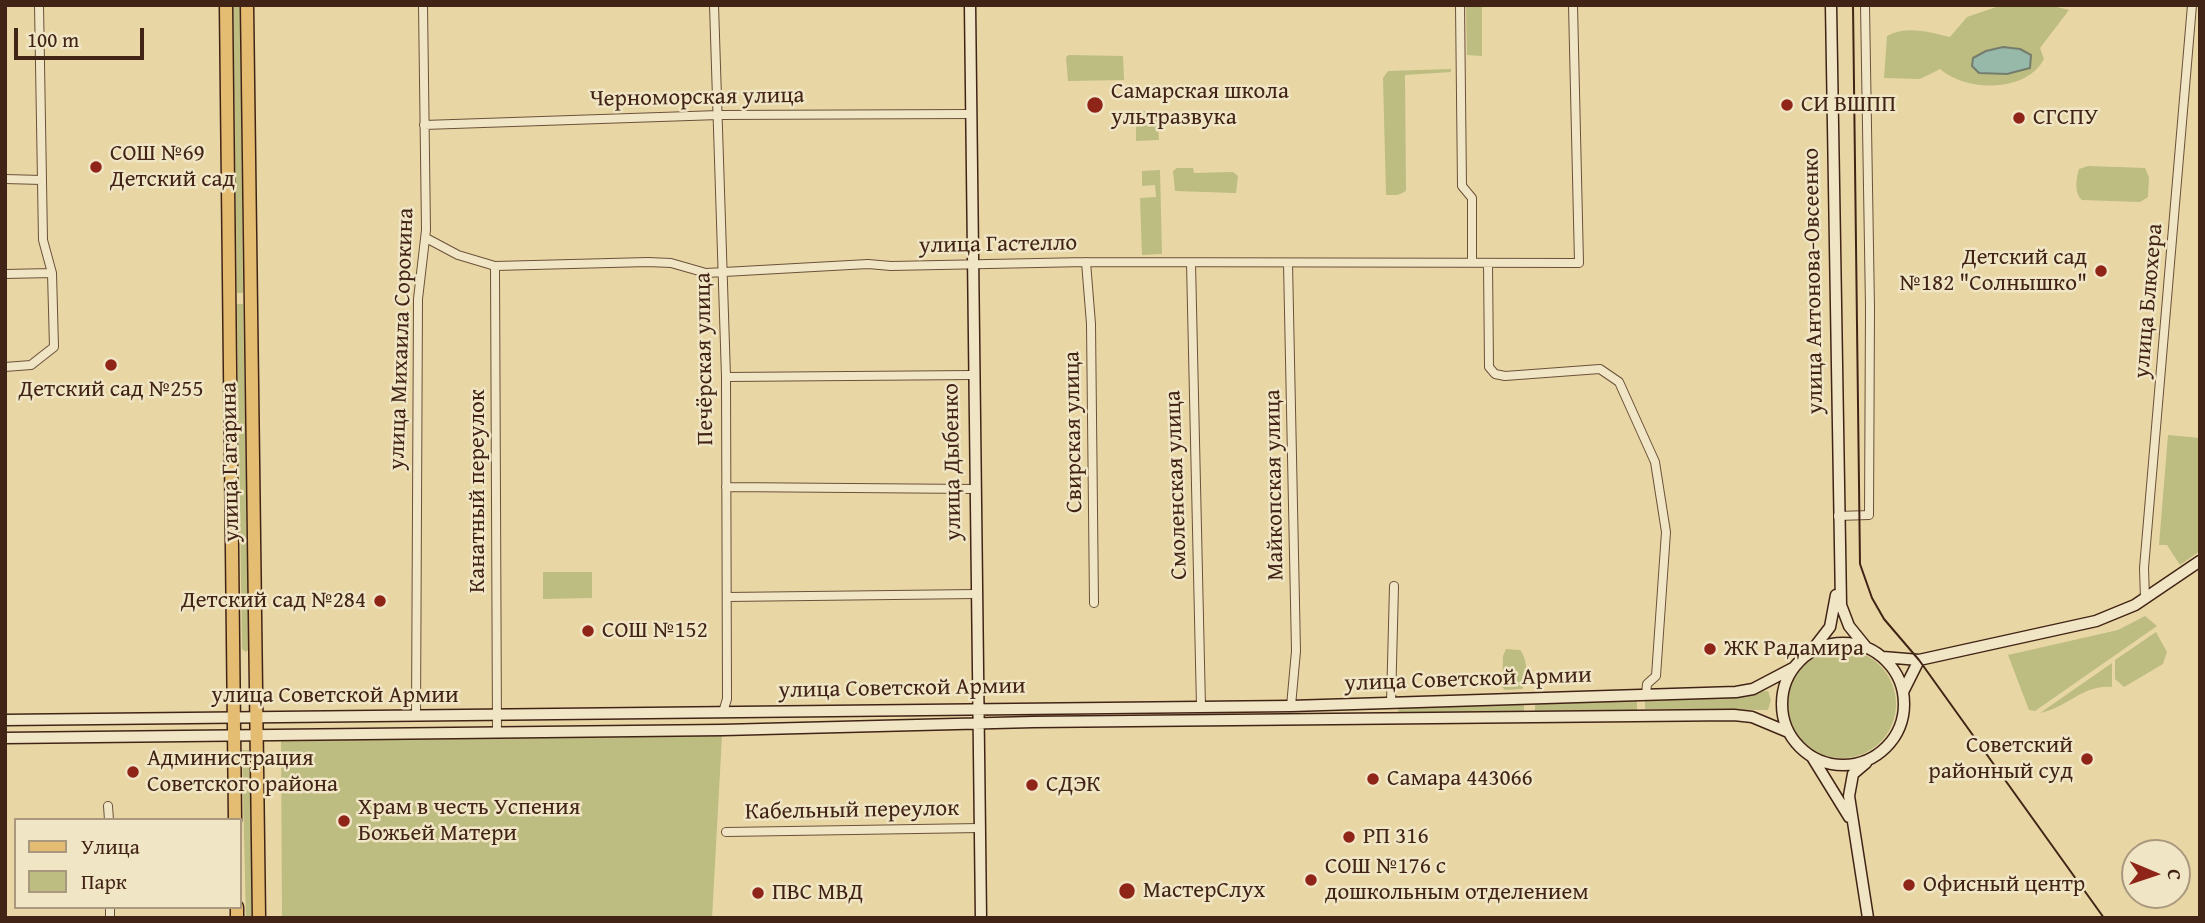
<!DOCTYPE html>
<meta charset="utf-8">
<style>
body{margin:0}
#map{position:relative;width:2205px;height:923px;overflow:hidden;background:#e8d7a5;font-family:"Gentium Book Plus",serif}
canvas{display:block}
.frame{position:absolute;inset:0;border:7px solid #422416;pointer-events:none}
.legend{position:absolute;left:14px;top:818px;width:228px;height:91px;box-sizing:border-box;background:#f0e5c4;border:2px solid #aa987e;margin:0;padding:9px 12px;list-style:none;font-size:21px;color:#422416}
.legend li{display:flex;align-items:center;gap:14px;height:35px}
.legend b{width:35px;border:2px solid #aa987e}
.north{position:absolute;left:2121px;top:839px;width:70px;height:70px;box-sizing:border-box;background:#f0e5c4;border:2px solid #aa987e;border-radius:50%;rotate:92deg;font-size:19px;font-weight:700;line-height:28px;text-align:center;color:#422416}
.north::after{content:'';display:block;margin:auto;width:24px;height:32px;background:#8f2418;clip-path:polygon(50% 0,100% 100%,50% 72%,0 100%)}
.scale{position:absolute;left:14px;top:28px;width:130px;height:32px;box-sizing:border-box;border:4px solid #422416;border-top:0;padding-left:9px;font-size:21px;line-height:24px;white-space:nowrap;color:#422416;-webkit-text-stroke:5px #f0e5c4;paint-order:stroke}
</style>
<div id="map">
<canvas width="2205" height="923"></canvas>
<div class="frame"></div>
<ul class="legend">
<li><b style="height:9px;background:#e4bc72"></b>Улица</li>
<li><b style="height:19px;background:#bdbc81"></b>Парк</li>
</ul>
<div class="north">С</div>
<div class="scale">100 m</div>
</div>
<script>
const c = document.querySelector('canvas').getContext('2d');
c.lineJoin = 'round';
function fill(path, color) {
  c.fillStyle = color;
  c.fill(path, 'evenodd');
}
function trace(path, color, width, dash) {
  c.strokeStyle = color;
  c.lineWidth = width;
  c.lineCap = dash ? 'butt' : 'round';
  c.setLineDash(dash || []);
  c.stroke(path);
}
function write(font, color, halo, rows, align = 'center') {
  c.font = font + ' "Gentium Book Plus",serif';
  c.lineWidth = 5;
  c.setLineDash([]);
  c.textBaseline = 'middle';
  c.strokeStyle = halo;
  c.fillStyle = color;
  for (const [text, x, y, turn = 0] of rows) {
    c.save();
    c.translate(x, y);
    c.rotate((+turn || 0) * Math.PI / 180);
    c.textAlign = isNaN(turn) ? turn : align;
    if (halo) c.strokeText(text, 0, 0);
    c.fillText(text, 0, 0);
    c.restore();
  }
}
fill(new Path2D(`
 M 233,5 L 240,5 L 243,293 L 237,293 Z
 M 1466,5 L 1482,5 L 1482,56 L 1467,55 Z
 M 2002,5 L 2049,5 L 2069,10 L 2040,48 L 2044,59 C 2026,93 1966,92 1940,69 L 1920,79 L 1884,78 L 1887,36 C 1907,25 1929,32 1950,37 L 1967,17 Z
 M 1069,55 L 1123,56 L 1124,80 L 1068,81 L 1066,57 Z
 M 1451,69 L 1451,72 L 1405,75 L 1406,191 L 1398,195 L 1386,195 L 1383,78 L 1388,71 Z
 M 1141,111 L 1157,111 L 1159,140 L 1136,141 L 1136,117 Z
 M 2088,166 L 2145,168 L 2149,177 L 2148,197 L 2140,202 L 2082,200 C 2074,193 2076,179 2079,169 Z
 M 1177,168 L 1193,168 L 1194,173 L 1233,172 L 1238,176 L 1236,193 L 1175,191 L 1173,171 Z
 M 1160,170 L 1162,254 L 1142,255 L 1140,198 L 1156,197 L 1155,185 L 1142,186 L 1142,171 Z
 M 237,304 L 243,304 L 249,649 L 246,652 L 242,649 Z
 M 2168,435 L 2200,438 L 2200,551 L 2180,565 L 2167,545 L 2159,545 Z
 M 543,572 L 592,572 L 592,598 L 543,599 Z
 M 2145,616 L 2157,626 L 2035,711 L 2029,710 L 2008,655 L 2118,630 Z
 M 2156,632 L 2167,652 L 2163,664 L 2124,687 L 2115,679 L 2115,660 Z
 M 1506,649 L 1520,650 C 1528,659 1528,680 1522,689 L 1505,690 L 1502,687 L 1503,656 Z
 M1788 704a54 54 0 1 1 108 0a54 54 0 1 1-108 0Z
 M 2112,663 L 2112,687 C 2083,684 2069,707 2040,713 Z
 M 1768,691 L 1771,700 L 1768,710 L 1645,709 L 1645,699 Z
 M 1637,701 L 1637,712 L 1535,716 L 1535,704 Z
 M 1524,703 L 1524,716 L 1399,717 L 1398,707 Z
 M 722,736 L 712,918 L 282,918 L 281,740 Z
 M 242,750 L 249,750 L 253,918 L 246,918 Z`), '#bdbc81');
const water = new Path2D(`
 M 2003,47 L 2020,49 L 2031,55 L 2030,68 L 2007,74 L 1979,73 L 1972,66 L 1973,58 L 1986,51 Z`);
fill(water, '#97b9a9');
trace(water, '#757d6e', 2);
const minor = new Path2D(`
 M 714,5 L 726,377 L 727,699 L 723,712
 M 1460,5 L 1462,186 L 1472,198 L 1472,262
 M 424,125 L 719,115 L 971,114
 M 5,179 L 42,180
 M 426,238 L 458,255 L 495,266 L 648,262 L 671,263 L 706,273 L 868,264 L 891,266 L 1086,262 L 1579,263 L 1573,5
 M 1086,262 L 1091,324 L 1094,603
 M 1191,263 L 1201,707
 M 1288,263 L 1296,651 L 1291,706
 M 1488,263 L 1489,367 L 1495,374 L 1505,376 L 1600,369 L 1619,382 L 1655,462 L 1666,532 L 1656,676 L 1647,684 L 1646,695
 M 495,266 L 497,733
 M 5,274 L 52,273
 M 5,367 L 31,365 L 54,347 L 52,273 L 43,240 L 39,5
 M 726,377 L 973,375
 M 726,487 L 975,489
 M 1838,516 L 1869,515 L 1870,308 L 1865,5
 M 727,597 L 976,594
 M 2145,599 L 2144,568 L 2192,5
 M 1391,703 L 1394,586
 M 416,716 L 418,299 L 426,230 L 423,5
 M 108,806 L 109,820
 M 726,832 L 980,828
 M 110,907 L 110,918`);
const secondary = new Path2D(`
 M 970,5 L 981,918
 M 1831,5 L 1841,605 L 1849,626 L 1866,647
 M1782 704a61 61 0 1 1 122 0a61 61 0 1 1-122 0Z
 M 1813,649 L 1830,627 L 1836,595
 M 1883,657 L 1919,660 L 2096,621 L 2135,605 L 2200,561
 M 1903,692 L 1919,660
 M 5,720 L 1291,706 L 1736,692 L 1753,689 L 1793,668
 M 5,738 L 723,730 L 1033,722 L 1734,715 L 1752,717 L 1788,732
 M 1812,757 L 1849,817
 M 1866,763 L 1853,774 L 1849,796 L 1868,918`);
const primary = new Path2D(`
 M 226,5 L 235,820
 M 247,5 L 259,918
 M 237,907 L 237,918`);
trace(minor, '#6c513a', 10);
trace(secondary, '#422416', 13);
trace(primary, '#422416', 15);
trace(minor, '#f0e5c4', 8);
trace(secondary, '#f0e5c4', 10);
trace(primary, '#e4bc72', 12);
trace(new Path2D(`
 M 1853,5 L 1860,564 L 1872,598 L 1884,619 L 1919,660 L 2104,918`), '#422416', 2);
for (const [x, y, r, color] of [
 [1095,105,9,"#8f2418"],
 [1787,105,7,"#8f2418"],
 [2019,118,7,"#8f2418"],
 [96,167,7,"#8f2418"],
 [2101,271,7,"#8f2418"],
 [111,365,7,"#8f2418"],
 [380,601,7,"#8f2418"],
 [588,631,7,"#8f2418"],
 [1710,649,7,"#8f2418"],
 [2087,759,7,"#8f2418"],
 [133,772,7,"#8f2418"],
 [1373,779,7,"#8f2418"],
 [1032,785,7,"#8f2418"],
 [344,821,7,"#8f2418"],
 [1349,837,7,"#8f2418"],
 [1311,880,7,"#8f2418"],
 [1909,885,7,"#8f2418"],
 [1127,891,9,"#8f2418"],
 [758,893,7,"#8f2418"]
]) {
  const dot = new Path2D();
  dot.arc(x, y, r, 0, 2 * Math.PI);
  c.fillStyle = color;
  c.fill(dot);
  trace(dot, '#f0e5c4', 2.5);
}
write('23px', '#422416', '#f0e5c4', [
 ["Самарская школа",1111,92],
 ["ультразвука",1111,118],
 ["СИ ВШПП",1801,105],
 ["СГСПУ",2033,118],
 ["СОШ №69",110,154],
 ["Детский сад",110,180],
 ["Детский сад",2087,258,"right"],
 ["№182 \"Солнышко\"",2087,284,"right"],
 ["Детский сад №255",111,390,"center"],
 ["Детский сад №284",366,601,"right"],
 ["СОШ №152",602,631],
 ["ЖК Радамира",1724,649],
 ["Советский",2073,746,"right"],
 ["районный суд",2073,772,"right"],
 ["Администрация",147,759],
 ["Советского района",147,785],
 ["Самара 443066",1387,779],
 ["СДЭК",1046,785],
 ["Храм в честь Успения",358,808],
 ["Божьей Матери",358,834],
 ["РП 316",1363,837],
 ["СОШ №176 с",1325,867],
 ["дошкольным отделением",1325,893],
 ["Офисный центр",1923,885],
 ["МастерСлух",1143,891],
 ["ПВС МВД",772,893]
], 'left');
write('23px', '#422416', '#f0e5c4', [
 ["Черноморская улица",697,98,-1],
 ["улица Гастелло",998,245,-1],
 ["улица Антонова-Овсеенко",1814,281,-91],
 ["улица Блюхера",2149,301,-85],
 ["улица Михаила Сорокина",402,339,-88],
 ["Печёрская улица",705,359,-91],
 ["Свирская улица",1074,432,-91],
 ["улица Гагарина",231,462,-91],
 ["улица Дыбенко",953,462,-91],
 ["Смоленская улица",1177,485,-92],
 ["Майкопская улица",1275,485,-91],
 ["Канатный переулок",478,491,-90],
 ["улица Советской Армии",1468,680,-2],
 ["улица Советской Армии",902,689,-1],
 ["улица Советской Армии",335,696],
 ["Кабельный переулок",852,811,-1]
]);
</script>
